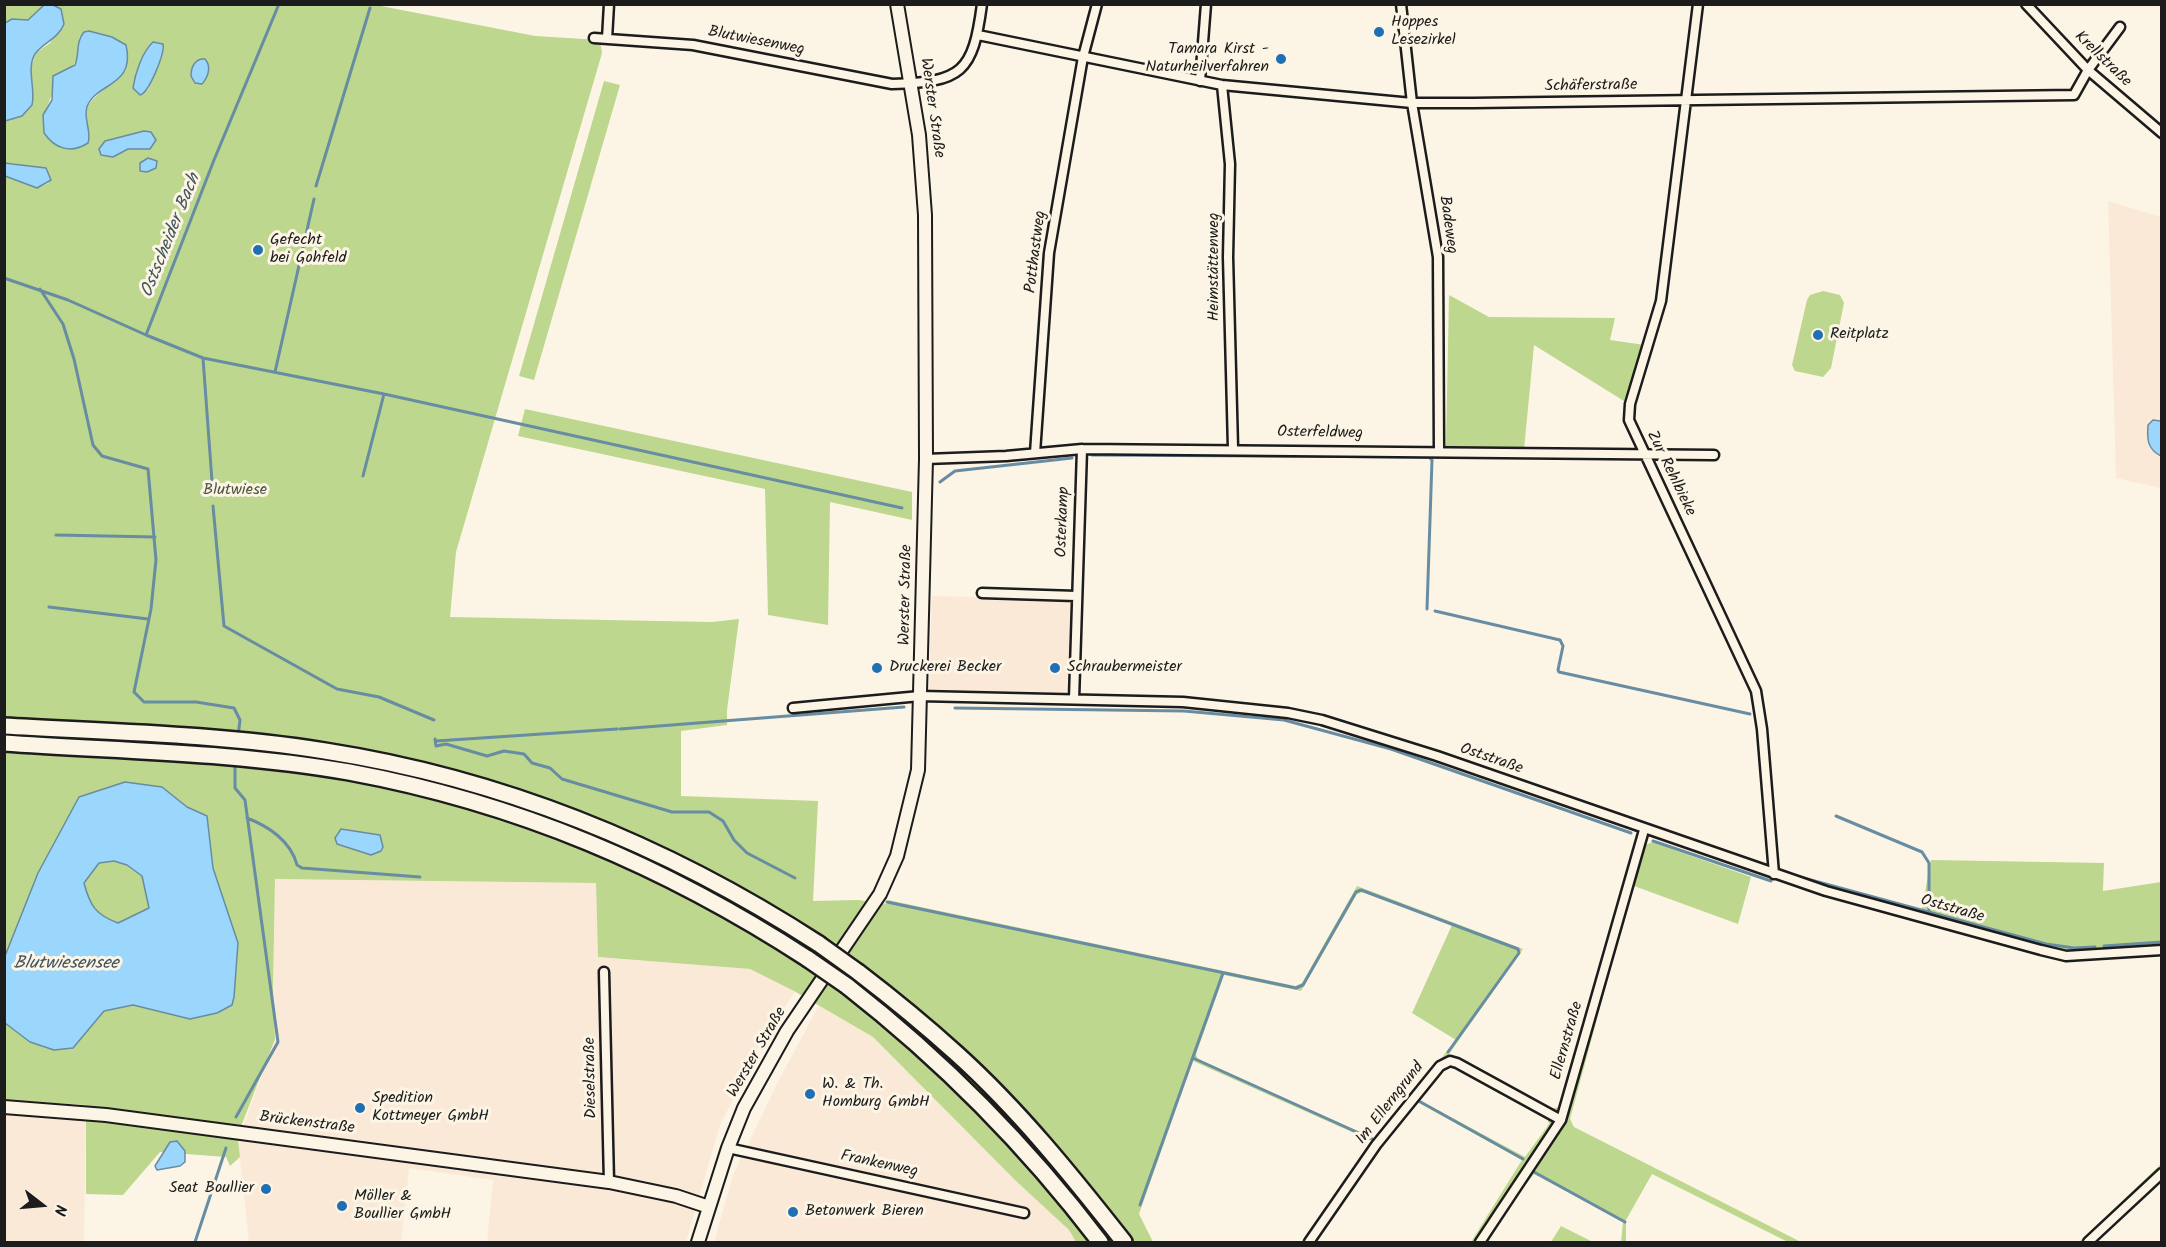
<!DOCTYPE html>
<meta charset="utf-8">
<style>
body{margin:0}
#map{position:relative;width:2166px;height:1247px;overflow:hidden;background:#fcf5e5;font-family:Kalam,sans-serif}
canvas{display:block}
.frame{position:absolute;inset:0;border:6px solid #1c1c1c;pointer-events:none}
.north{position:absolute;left:12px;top:1175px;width:60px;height:60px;-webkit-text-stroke:4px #fcf5e5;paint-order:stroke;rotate:106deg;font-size:16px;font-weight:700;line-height:24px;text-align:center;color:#1c1c1c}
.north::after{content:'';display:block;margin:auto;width:21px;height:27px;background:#1c1c1c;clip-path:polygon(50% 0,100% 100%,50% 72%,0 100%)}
</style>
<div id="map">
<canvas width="2166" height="1247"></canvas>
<div class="frame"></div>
<div class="north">N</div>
</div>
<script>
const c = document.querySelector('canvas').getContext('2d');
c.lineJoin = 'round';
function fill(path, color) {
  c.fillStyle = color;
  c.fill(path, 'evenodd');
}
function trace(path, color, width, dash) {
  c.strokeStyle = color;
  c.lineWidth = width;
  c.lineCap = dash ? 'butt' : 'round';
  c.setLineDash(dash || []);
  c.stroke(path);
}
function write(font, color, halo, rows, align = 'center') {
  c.font = font + ' Kalam,sans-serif';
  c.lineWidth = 6;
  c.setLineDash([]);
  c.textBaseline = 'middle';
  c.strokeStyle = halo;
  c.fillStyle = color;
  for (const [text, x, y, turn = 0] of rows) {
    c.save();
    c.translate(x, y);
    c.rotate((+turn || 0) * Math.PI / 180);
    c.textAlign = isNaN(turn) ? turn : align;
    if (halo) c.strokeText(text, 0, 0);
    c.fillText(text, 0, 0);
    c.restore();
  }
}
fill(new Path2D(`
 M 2108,201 L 2161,217 L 2161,488 L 2116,478 Z
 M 932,596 L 1071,599 L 1070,685 L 1065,694 L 929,691 Z
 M 275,879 L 596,883 L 598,957 L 750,969 L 795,991 L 757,1052 L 720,1125 L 686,1242 L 487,1242 L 493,1180 L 409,1168 L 401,1242 L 249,1242 L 238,1140 L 275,1039 L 273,988 Z
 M 819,1005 L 873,1037 L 1016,1181 L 1069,1230 L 1076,1242 L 714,1242 L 733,1175 L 780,1078 Z
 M 4,1100 L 86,1105 L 84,1242 L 5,1242 Z`), '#fbe9d8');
fill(new Path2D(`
 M 5,5 L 47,5 L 28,20 L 12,19 L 5,23 Z
 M 51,5 L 376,5 L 535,36 L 600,40 L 602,53 L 456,552 L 450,617 L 712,622 L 739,619 L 727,710 L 727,725 L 681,731 L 681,796 L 818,801 L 813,901 L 858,900 L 888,904 L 888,900 L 1295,986 L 1302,983 L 1357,886 L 1523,949 L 1449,1054 L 1551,1109 L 1559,1107 L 1598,975 L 1608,978 L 1570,1119 L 1574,1127 L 1801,1242 L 1788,1242 L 1652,1174 L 1626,1220 L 1626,1242 L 1621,1242 L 1623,1222 L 1534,1174 L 1516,1197 L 1488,1242 L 1471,1242 L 1522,1160 L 1417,1102 L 1381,1146 L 1314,1242 L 1304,1242 L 1374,1142 L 1193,1061 L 1139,1214 L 1153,1242 L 1076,1242 L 1069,1230 L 1016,1181 L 873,1037 L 794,991 L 750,969 L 598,957 L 596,883 L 275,879 L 273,988 L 275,1039 L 242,1124 L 238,1140 L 240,1157 L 230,1166 L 226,1157 L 160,1152 L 123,1195 L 86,1194 L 86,1105 L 5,1100 L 5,176 L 37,188 L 49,183 L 19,164 L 5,163 L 4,121 L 11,120 L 33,89 L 31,68 L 36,53 L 50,43 L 64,24 L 61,10 ZM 89,31 L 112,37 L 122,75 C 110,88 88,96 86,114 C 85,124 92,133 88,143 C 69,151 57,151 44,133 C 40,114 56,88 63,70 C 81,67 77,50 80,36 ZM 153,42 L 159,42 L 158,62 L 148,90 L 136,74 L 145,51 ZM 144,131 L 145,149 L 134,148 L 121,152 L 112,139 ZM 1363,892 L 1452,925 L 1412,1013 L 1456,1040 L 1376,1139 L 1198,1060 L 1196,1054 L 1224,975 L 1301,991 L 1357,894 ZM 1453,1067 L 1547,1117 L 1549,1124 L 1525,1157 L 1419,1100 L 1444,1068 Z
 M 604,81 L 620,85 L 534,380 L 519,376 Z
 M 1823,291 L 1840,295 L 1844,303 L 1831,368 L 1823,377 L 1795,371 L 1792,365 L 1807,300 L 1810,295 Z
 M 1449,295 L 1489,317 L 1615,318 L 1610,340 L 1645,345 L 1624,401 L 1534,345 L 1524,450 L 1446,446 Z
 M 525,409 L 912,492 L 912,520 L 830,502 L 828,625 L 768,615 L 765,489 L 518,436 Z
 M 1652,842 L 1751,877 L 1738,924 L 1634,886 L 1646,845 Z
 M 1931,860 L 2104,863 L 2103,891 L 2161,882 L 2161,947 L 2066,953 L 1921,913 Z
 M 2161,1164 L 2161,1181 L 2096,1242 L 2079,1242 Z
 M 1561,1226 L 1593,1242 L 1551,1242 Z`), '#bdd78e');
const water = new Path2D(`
 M 44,5 L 53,5 L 61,9 L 64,24 C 58,39 44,42 35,54 C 26,69 36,89 32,105 L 22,116 L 5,121 L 5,23 L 12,19 L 28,20 Z
 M 89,31 L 112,37 L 126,45 C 136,87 96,82 87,107 C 83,119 92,131 88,143 C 71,154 55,149 44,133 L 43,115 L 52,100 L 53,76 L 75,65 C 80,53 75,43 84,32 Z
 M 153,42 L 163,44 C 165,53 149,93 140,95 L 133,88 C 135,74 142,52 153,42 Z
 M 205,59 C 212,67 208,77 202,84 L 195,83 L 191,76 C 191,67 195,58 205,59 Z
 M 144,131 L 151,132 L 156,140 L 150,149 L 128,149 L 113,157 L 101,155 L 99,149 L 105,141 Z
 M 148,158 L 157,161 L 156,168 L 147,172 L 140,171 L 140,163 Z
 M 4,163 L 46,168 L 51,180 L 37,188 L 5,176 Z
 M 2153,420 L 2161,421 L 2161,456 C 2147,449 2147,439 2148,425 Z
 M 125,782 L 162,787 L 187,807 L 207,816 L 213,868 L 238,943 L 234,997 L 232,1005 L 217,1013 L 190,1019 L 133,1005 L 104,1011 L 73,1048 L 54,1050 L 30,1042 L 5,1023 L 5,956 L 38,873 L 79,797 ZM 114,861 L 127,865 L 142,876 L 149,908 L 118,923 C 96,915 90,906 84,883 L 99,863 Z
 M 341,829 L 380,835 L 383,847 L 381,851 L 371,855 L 337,844 L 335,838 Z
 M 177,1141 L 185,1151 L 185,1162 L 180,1166 L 157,1170 L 155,1166 L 170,1142 Z`);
fill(water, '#9bd6fc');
trace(water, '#688ca2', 1.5);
trace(new Path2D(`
 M 316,186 L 370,8
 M 4,278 L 68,300 L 146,335 L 214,160 L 279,4
 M 40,289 L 63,324 L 74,359 L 93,445 L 102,456 L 148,469 L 156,560 L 151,609 L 134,692 L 144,702 L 196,702 L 234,708 L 240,720 L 238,736
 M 146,335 L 203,358 L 384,394 L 902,508
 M 203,358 L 213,495
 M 275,372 L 314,199
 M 1092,455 L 1429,457 L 1432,460 L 1427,609
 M 363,476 L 384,394
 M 940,482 L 955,471 L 1072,458
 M 213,506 L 224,626 L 337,689 L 379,697 L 434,720
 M 56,535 L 155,537
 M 49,607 L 148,619
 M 1435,611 L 1560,640 L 1563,646 L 1558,670 L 1559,672 L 1750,714
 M 955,708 L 1184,711 L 1284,720 L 1391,749 L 1631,833
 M 620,729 L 904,707
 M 435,739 L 436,746 L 446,744 L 487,756 L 504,751 L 524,754 L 532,763 L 550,768 L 562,779 L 672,812 L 709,812 L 723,821 L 734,840 L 747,853 L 795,878
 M 436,741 L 617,729
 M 235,763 L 235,788 L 245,800 L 278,1042 L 236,1117
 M 1836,816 L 1922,852 L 1929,863 L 1929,913
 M 247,818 C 268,826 291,841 297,865 L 302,868 L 420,877
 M 1653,841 L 1771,881
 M 1789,874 L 2046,944 L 2074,948 L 2095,947
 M 887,902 L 1296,988 L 1303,985 L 1356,892 L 1361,890 L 1518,949 L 1519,953 L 1448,1052
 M 2104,946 L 2162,942
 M 1193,1058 L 1372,1139
 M 1419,1098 L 1417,1100 L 1523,1159
 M 1534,1172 L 1625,1222
 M 1140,1205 L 1223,973
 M 195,1242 L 226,1148`), '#688ca2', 3);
const minor = new Path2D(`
 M 1401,4 L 1412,103 L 1438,257 L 1439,451
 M 1698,4 L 1661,301 L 1630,404 L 1629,420 L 1756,691 L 1762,729 L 1774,874
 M 2026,4 L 2088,70 L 2162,133
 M 978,35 L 1222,85 L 1412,103 L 1473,103 L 2074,95 L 2088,70 L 2120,27
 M 594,38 L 693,45 L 892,84 C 962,82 973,73 982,4
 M 607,39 L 609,4
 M 1200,81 L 1206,4
 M 1222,85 L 1230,164 L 1228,257 L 1233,448
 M 1035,453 L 1049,253 L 1083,57 L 1097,4
 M 926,459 L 1006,456 L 1082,449 L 1714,455
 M 982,593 L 1076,596
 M 1074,699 L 1082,449
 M 793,708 L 920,696 L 1183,702 L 1288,713 L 1322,720 L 1437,756 L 1826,891 L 2041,950 L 2066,956 L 2162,950
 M 604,972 L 609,1182
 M 728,1148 L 1024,1213
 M 1309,1242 L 1376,1145 L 1440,1066 L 1450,1061 L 1457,1063 L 1561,1120
 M 1480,1242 L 1561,1120 L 1644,830
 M 2088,1242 L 2162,1173`);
const secondary = new Path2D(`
 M 4,1107 L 106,1115 L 609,1182 L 676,1196 L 709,1207
 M 698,1242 L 728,1148 L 744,1108 L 787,1031 L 880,894 L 897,856 L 918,770 L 926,459 L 925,215 L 919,135 L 897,4`);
const motorway = new Path2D(`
 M 4,726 C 111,732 220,734 325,751 C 504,779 668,846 819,944
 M 4,743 C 119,751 236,752 349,772 C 517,803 665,866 808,959
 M 858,972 C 892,998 925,1025 957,1054 C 1019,1110 1072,1176 1124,1242
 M 847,986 C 943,1061 1027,1146 1100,1242`);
trace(minor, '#1c1c1c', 13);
trace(secondary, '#1c1c1c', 16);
trace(motorway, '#1c1c1c', 20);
trace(minor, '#fcf5e5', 8);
trace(secondary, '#fcf5e5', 12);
trace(motorway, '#fcf5e5', 15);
const motorwayBridge = new Path2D(`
 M 819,944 L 858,972
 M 808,959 L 847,986`);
trace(motorwayBridge, '#1c1c1c', 20, []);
trace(motorwayBridge, '#fcf5e5', 15);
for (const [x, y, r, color] of [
 [1379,32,6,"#1f6fb2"],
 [1281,59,6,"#1f6fb2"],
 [258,250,6,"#1f6fb2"],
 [1818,335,6,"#1f6fb2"],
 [877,668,6,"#1f6fb2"],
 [1055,668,6,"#1f6fb2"],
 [810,1094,6,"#1f6fb2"],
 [360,1108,6,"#1f6fb2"],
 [266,1189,6,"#1f6fb2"],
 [342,1206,6,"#1f6fb2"],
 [793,1212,6,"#1f6fb2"]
]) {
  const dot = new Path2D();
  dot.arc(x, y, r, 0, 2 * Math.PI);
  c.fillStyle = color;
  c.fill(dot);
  trace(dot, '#fcf5e5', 2);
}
write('16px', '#1c1c1c', '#fcf5e5', [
 ["Hoppes",1391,23],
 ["Lesezirkel",1391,41],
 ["Tamara Kirst -",1269,50,"right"],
 ["Naturheilverfahren",1269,68,"right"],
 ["Gefecht",270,241],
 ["bei Gohfeld",270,259],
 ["Reitplatz",1830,335],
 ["Druckerei Becker",889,668],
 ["Schraubermeister",1067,668],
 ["W. & Th.",822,1085],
 ["Homburg GmbH",822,1103],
 ["Spedition",372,1099],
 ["Kottmeyer GmbH",372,1117],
 ["Seat Boullier",254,1189,"right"],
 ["Möller &",354,1197],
 ["Boullier GmbH",354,1215],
 ["Betonwerk Bieren",805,1212]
], 'left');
write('16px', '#1c1c1c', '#fcf5e5', [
 ["Blutwiesenweg",756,42,11],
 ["Krellstraße",2102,60,44],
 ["Schäferstraße",1591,87,-1],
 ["Werster Straße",931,108,82],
 ["Badeweg",1447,225,82],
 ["Potthastweg",1037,252,-83],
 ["Heimstättenweg",1215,267,-90],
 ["Osterfeldweg",1320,434,1],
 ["Zur Rehlbieke",1670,474,64],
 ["Osterkamp",1064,522,-88],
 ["Werster Straße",907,595,-89],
 ["Oststraße",1491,760,19],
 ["Oststraße",1952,910,16],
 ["Ellernstraße",1568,1041,-74],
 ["Werster Straße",758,1053,-60],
 ["Dieselstraße",592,1078,-91],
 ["Im Ellerngrund",1391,1104,-52],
 ["Brückenstraße",307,1124,7],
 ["Frankenweg",879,1165,12]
]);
write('16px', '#4c543e', '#fcf5e5', [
 ["Blutwiese",235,491]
]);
write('italic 18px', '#42545f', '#fcf5e5', [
 ["Ostscheider Bach",172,236,-68],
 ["Blutwiesensee",66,965]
]);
</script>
